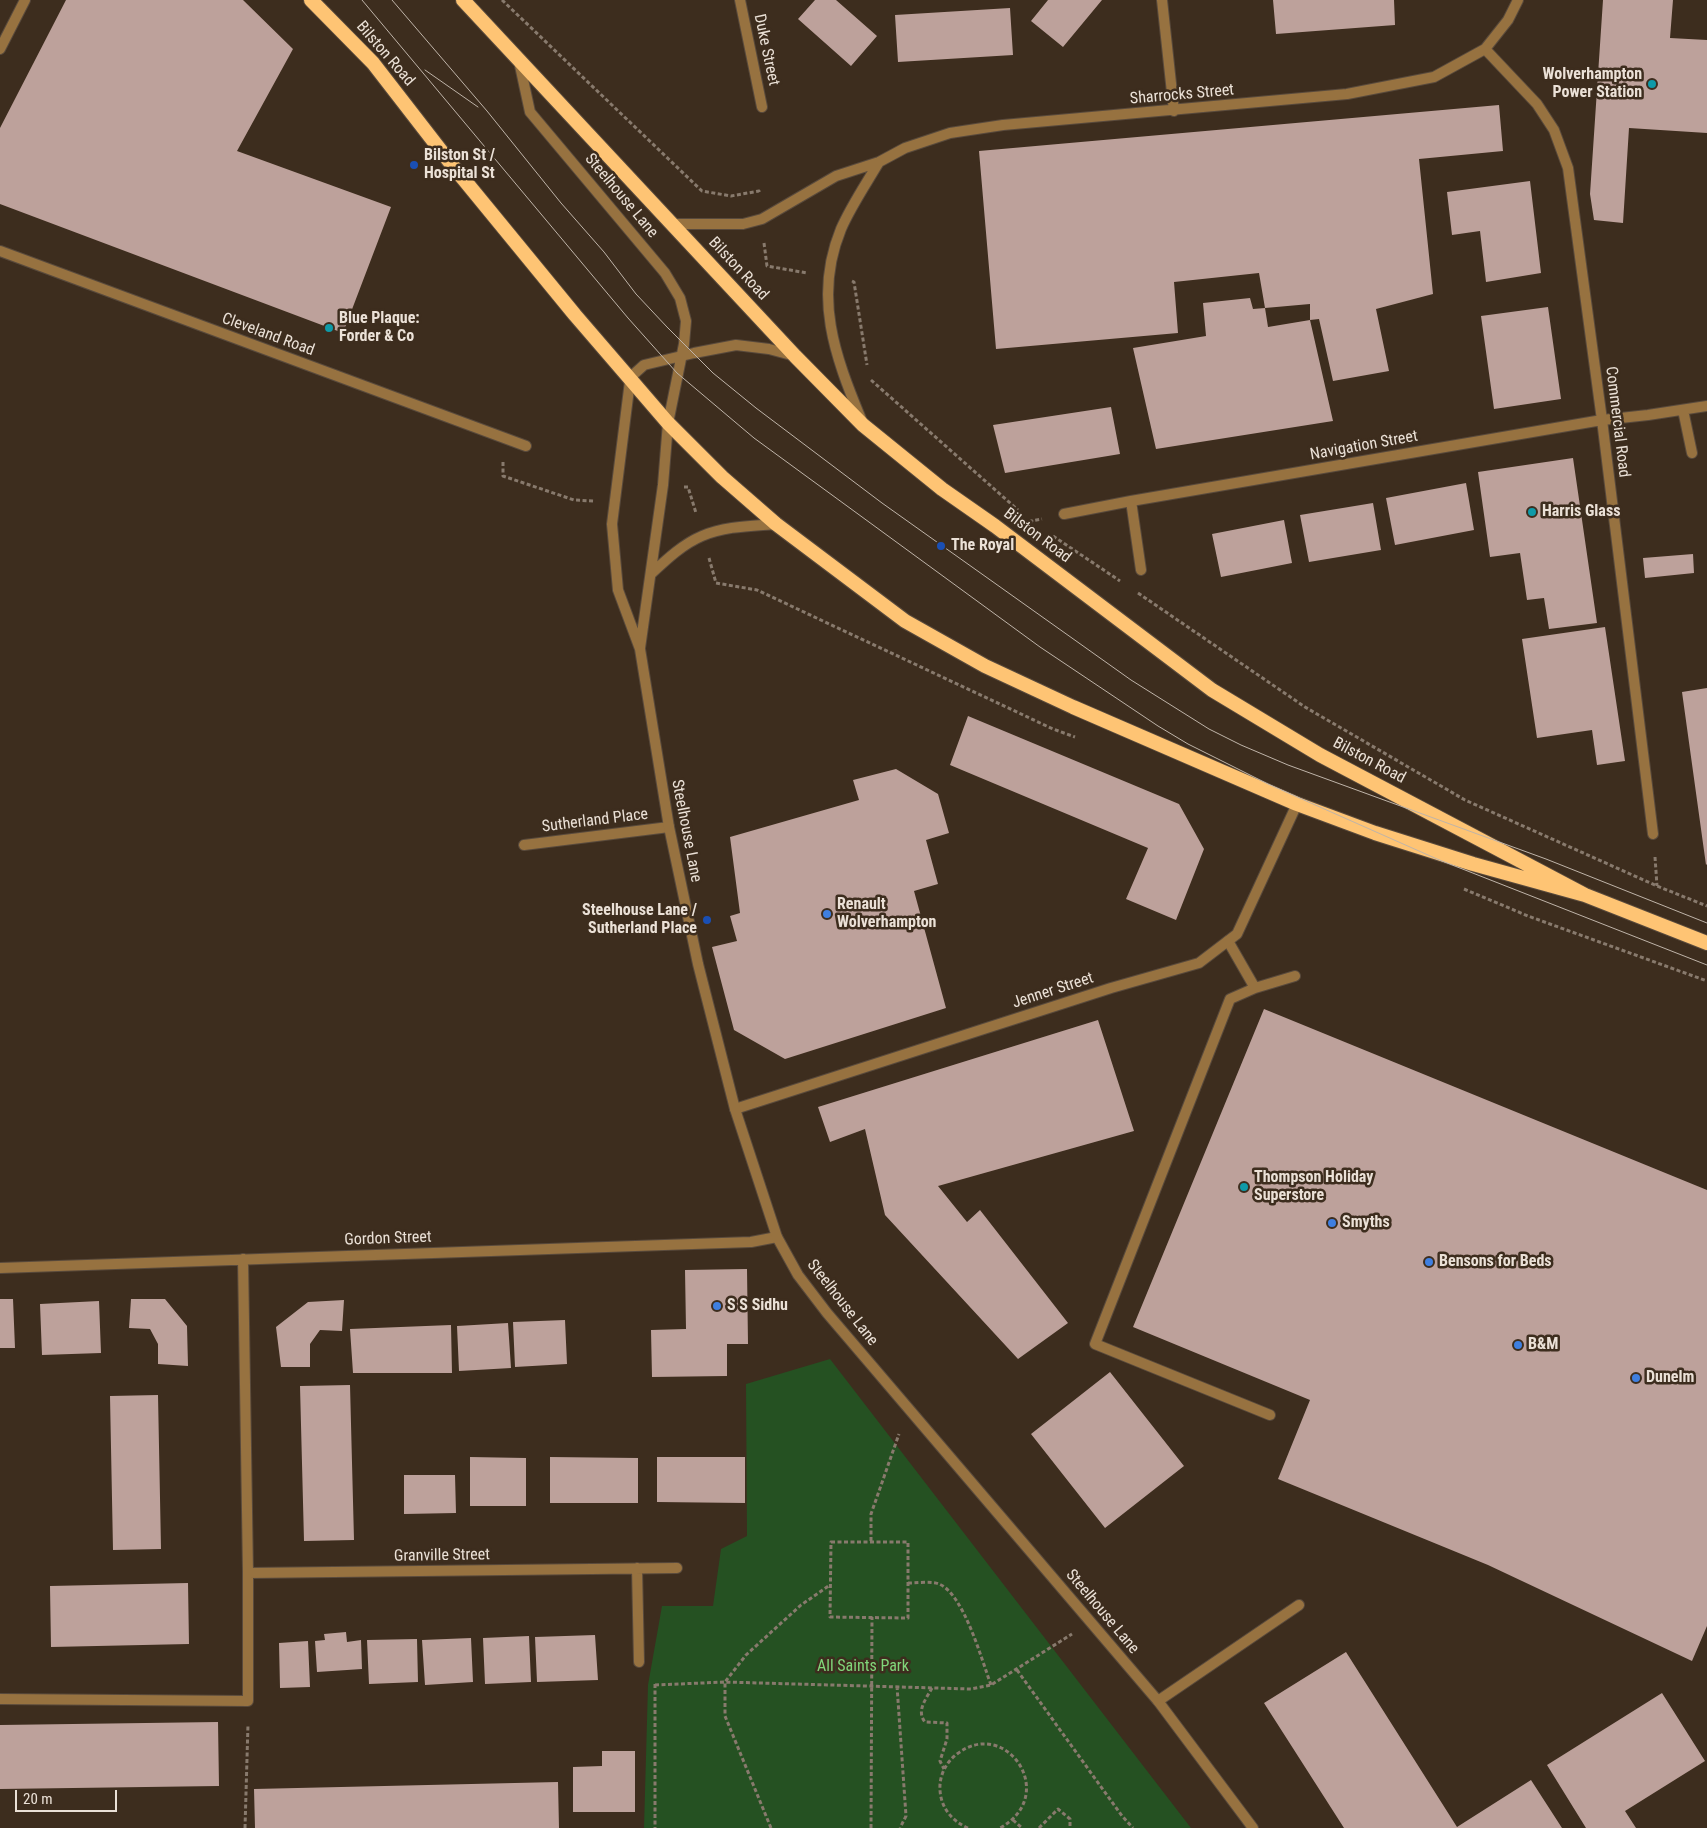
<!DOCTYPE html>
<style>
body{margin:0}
#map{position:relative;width:1707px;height:1828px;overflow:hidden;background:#3d2d1e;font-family:"Roboto Condensed",sans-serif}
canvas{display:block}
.scale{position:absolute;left:15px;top:1790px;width:102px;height:22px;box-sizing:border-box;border:2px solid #ebe1d7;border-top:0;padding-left:6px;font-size:15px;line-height:18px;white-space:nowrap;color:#ebe1d7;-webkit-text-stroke:4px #3d2d1e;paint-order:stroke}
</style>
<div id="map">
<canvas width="1707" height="1828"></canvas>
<div class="scale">20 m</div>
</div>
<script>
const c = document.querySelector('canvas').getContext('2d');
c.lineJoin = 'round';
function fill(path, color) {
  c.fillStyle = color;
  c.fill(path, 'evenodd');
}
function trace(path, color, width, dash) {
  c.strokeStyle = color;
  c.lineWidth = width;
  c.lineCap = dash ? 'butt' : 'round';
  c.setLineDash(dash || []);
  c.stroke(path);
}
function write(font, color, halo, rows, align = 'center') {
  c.font = font + ' "Roboto Condensed",sans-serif';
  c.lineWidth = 5;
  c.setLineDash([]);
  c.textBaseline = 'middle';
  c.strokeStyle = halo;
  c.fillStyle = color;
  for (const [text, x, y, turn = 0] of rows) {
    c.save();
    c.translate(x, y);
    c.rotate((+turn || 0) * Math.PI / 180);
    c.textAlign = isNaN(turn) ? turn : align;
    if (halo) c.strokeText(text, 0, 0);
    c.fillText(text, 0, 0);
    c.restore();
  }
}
fill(new Path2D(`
 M 830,1359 L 1191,1828 L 644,1828 L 648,1685 L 662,1606 L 713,1606 L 721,1549 L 747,1536 L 746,1384 Z`), '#255122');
fill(new Path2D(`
 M 66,0 L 243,0 L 293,49 L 237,151 L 391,207 L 343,333 L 0,204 L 0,128 Z
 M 815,0 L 836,0 L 877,36 L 851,66 L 798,19 Z
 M 1048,0 L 1102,0 L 1063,47 L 1031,21 Z
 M 1273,0 L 1394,0 L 1395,25 L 1276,34 Z
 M 1603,0 L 1673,0 L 1670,38 L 1707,40 L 1707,133 L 1629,128 L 1623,223 L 1594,220 L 1590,194 Z
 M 1010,8 L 1013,55 L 898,62 L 895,15 Z
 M 1499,105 L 1503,151 L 1419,159 L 1433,294 L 1376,309 L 1389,371 L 1333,381 L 1319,319 L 1310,320 L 1310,304 L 1265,308 L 1259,273 L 1174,282 L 1178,333 L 996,349 L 979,151 Z
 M 1530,181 L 1541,273 L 1486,282 L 1480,231 L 1452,235 L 1447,192 Z
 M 1250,298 L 1253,309 L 1265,308 L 1268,327 L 1310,320 L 1333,421 L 1156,449 L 1133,348 L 1206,336 L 1203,303 Z
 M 1548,307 L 1561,399 L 1494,409 L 1481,316 Z
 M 1111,407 L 1120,454 L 1005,473 L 993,425 Z
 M 1573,458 L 1597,623 L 1549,629 L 1544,598 L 1527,600 L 1520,553 L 1490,557 L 1478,472 Z
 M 1466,483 L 1474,530 L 1395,545 L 1386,498 Z
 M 1373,503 L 1381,550 L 1309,562 L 1300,515 Z
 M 1284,520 L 1292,563 L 1221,577 L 1212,534 Z
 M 1693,554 L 1694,573 L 1645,578 L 1643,558 Z
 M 1605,627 L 1625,761 L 1597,765 L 1592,730 L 1537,738 L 1522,639 Z
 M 1707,688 L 1707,864 L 1706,865 L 1682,692 Z
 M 968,716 L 1179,804 L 1204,849 L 1176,920 L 1126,899 L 1148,848 L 950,765 Z
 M 896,769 L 938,794 L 949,833 L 926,840 L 938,884 L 914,891 L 946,1008 L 785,1059 L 734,1030 L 712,947 L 737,941 L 730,916 L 740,913 L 730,837 L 859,800 L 853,780 Z
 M 1264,1009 L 1707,1190 L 1707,1626 L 1692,1661 L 1488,1565 L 1278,1479 L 1310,1400 L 1133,1327 Z
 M 1098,1020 L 1134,1131 L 938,1186 L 967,1222 L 980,1210 L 1068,1323 L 1018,1359 L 885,1215 L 865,1129 L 830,1142 L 818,1107 Z
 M 747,1269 L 748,1344 L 727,1344 L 727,1376 L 652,1377 L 651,1330 L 686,1329 L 685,1270 Z
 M 0,1299 L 13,1299 L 15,1348 L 0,1348 Z
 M 131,1299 L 165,1299 L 187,1326 L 188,1366 L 158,1364 L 158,1344 L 150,1329 L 129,1328 Z
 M 344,1300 L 342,1331 L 320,1330 L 310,1344 L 310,1367 L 281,1367 L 276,1327 L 308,1302 Z
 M 99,1301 L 101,1353 L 42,1355 L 40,1304 Z
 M 565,1320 L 567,1364 L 515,1367 L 513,1322 Z
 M 508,1323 L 511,1368 L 459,1371 L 457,1326 Z
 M 451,1325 L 452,1373 L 353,1373 L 350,1329 Z
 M 1110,1372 L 1184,1466 L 1105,1528 L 1031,1434 Z
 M 350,1385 L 354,1540 L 304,1541 L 300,1386 Z
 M 158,1395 L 161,1549 L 113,1550 L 110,1396 Z
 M 470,1457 L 526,1458 L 526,1506 L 470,1506 Z
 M 550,1457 L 638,1458 L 638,1503 L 550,1503 Z
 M 657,1457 L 745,1457 L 745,1503 L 657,1502 Z
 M 404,1475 L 455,1475 L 456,1513 L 404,1514 Z
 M 188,1583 L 189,1644 L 51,1647 L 50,1586 Z
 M 346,1632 L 347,1642 L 361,1640 L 362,1669 L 317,1672 L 315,1641 L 325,1640 L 324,1634 Z
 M 595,1635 L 598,1680 L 537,1682 L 535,1637 Z
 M 529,1636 L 531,1682 L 485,1684 L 483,1638 Z
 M 471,1638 L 473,1682 L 425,1685 L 422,1640 Z
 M 417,1639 L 418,1682 L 369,1684 L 367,1640 Z
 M 308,1641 L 310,1687 L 280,1688 L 279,1643 Z
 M 1346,1652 L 1457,1827 L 1531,1780 L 1562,1828 L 1344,1828 L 1264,1703 Z
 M 1662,1693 L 1705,1761 L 1625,1811 L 1636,1828 L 1586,1828 L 1547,1765 Z
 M 218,1722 L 219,1786 L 0,1789 L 0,1725 Z
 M 602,1751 L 635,1751 L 635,1812 L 573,1812 L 573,1767 L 602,1766 Z
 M 558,1782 L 559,1828 L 255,1828 L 254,1789 Z`), '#bda19b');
const service = new Path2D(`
 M 1683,410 L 1692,453
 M 1602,420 L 1648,415 L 1707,406
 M 1228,941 L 1255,988
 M 1270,1415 L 1095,1344 L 1230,999 L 1255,988 L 1295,976
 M 1158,1701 L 1299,1605`);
const minor = new Path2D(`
 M 740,0 L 762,107
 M 1162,0 L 1174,111
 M 0,49 L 25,0
 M 1485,49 L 1537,104 L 1554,130 L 1568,168 L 1602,420 L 1653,834
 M 672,224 L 743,224 L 762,219 L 836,176 L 879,162 L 905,148 L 950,133 L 1003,125 L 1347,94 L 1434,77 L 1485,49 L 1508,20 L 1518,0
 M 0,251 L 526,446
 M 861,419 C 835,356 813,297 841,229 C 851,206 866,184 879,162
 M 1131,501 L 1141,570
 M 1064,514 L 1131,501 L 1602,420
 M 524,845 L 669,827
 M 735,1109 L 1111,988 L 1199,963 L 1237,934 L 1297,804
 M 0,1268 L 751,1242 L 777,1237
 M 637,1568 L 639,1662
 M 248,1573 L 677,1568
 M 0,1699 L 248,1701 L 248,1573 L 243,1259`);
const tertiary = new Path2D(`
 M 519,61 L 530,112 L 665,273 L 680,298 L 686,321 L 684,344 L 668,423 L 663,485 L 640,648
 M 795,356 L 769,349 L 736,345 L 694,353 L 644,365 L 634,374 L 630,381 L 612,524 L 618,590 L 640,649 L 669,827 L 698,964 L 735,1109 L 777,1237 L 798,1275 L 827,1313 L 1158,1701 L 1253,1828
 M 652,573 C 667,559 683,544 702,536 C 725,526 752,526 776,524`);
const trunk = new Path2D(`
 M 311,0 L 373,63 L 452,165 L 575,315 L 668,423 L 722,477 L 776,524 L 905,621 L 985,666 L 1073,707 L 1297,804 L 1375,833 L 1473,864 L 1585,895
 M 463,0 L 795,356 L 863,425 L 942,489 L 995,526 L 1212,690 L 1320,755 L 1585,895 L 1707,943`);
trace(service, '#594a3c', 12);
trace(minor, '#594a3c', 12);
trace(tertiary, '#594a3c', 12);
trace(trunk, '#594a3c', 16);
trace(new Path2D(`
 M 502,0 L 702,191 L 731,196 L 759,191 L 759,194
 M 764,243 L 767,266 L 807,273
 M 852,281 L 854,282 L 867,365
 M 871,380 L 1018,510
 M 503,462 L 503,476 L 574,500 L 594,501
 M 684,487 L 688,487 L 696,513
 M 1033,522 L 1031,521 L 1042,519
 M 1053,536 L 1120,581
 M 709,558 L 716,583 L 757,590 L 1053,729 L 1075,737
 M 1138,593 L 1305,707 L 1465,800 L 1657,886 L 1707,906
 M 1655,857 L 1657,886
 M 1464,889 L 1528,916 L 1707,981
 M 871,1541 L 871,1514 L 899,1434
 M 831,1542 L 908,1542 L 908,1618 L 830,1617 Z
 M 908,1583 C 915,1583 933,1581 939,1584 C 964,1594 982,1661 991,1685
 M 1017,1670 L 1122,1816 L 1133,1828
 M 655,1684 L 655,1828
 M 655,1685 L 725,1682 L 971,1689 L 991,1685 L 1072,1634
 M 897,1686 L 906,1816 L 900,1828
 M 932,1688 C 926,1699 916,1711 925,1722 L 947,1723 L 947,1739 L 940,1761 L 944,1769
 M 1013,1820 L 1022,1828
 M 245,1828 L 248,1724
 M 771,1828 L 725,1716 L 725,1682 L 746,1655 L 801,1605 L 830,1585
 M 871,1828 L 872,1617
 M 968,1828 C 952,1821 941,1808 940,1790 C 939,1776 946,1762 957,1754 C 1006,1716 1060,1795 1000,1828
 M 1039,1828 L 1058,1809 L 1070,1819 L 1070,1828`), '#887a6d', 3, [4, 2.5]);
trace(service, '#977240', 10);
trace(minor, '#977240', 10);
trace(tertiary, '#977240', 10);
trace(trunk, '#fec474', 14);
trace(new Path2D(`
 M 362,0 L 628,318 L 677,373 L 754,438 L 1040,647 L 1158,726 L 1188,744 L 1268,784 L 1437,859 L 1707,965
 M 392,0 L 487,111 L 561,203 L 604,252 L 636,294 L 667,327 L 713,373 L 756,408 L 882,503 L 1131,680 L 1209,729 L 1241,745 L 1288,765 L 1546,859 L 1707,923
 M 425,70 L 478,107`), '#bfb4a9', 1);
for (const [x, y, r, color] of [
 [1652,84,5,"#0f9aa8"],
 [414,165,5,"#1a4fb4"],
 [329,328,5,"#0f9aa8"],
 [1532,512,5,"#0f9aa8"],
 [941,546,5,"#1a4fb4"],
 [827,914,5,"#3f7fe0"],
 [707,920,5,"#1a4fb4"],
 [1244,1187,5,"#0f9aa8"],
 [1332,1223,5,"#3f7fe0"],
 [1429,1262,5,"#3f7fe0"],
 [717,1306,5,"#3f7fe0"],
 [1518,1345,5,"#3f7fe0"],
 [1636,1378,5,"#3f7fe0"]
]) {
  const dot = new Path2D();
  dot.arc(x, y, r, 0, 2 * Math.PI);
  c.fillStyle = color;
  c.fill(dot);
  trace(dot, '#3d2d1e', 2);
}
write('16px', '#ebe1d7', '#3d2d1e', [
 ["Duke Street",766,50,78],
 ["Bilston Road",385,54,49],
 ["Sharrocks Street",1182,95,-5],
 ["Steelhouse Lane",621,196,50],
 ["Bilston Road",738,269,47],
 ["Cleveland Road",268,335,20],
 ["Commercial Road",1617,422,83],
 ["Navigation Street",1364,446,-10],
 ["Bilston Road",1037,536,37],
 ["Bilston Road",1369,761,28],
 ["Sutherland Place",595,821,-7],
 ["Steelhouse Lane",686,831,79],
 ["Jenner Street",1053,991,-18],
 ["Gordon Street",388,1239,-2],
 ["Steelhouse Lane",842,1303,52],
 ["Granville Street",442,1556,-1],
 ["Steelhouse Lane",1102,1612,50]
]);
write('bold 16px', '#ebe1d7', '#3d2d1e', [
 ["Wolverhampton",1642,75,"right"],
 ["Power Station",1642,93,"right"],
 ["Bilston St /",424,156],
 ["Hospital St",424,174],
 ["Blue Plaque:",339,319],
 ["Forder & Co",339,337],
 ["Harris Glass",1542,512],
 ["The Royal",951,546],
 ["Renault",837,905],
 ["Wolverhampton",837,923],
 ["Steelhouse Lane /",697,911,"right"],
 ["Sutherland Place",697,929,"right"],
 ["Thompson Holiday",1254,1178],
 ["Superstore",1254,1196],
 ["Smyths",1342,1223],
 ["Bensons for Beds",1439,1262],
 ["S S Sidhu",727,1306],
 ["B&M",1528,1345],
 ["Dunelm",1646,1378]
], 'left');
write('16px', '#81d67a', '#3d2d1e', [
 ["All Saints Park",863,1667]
]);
</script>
